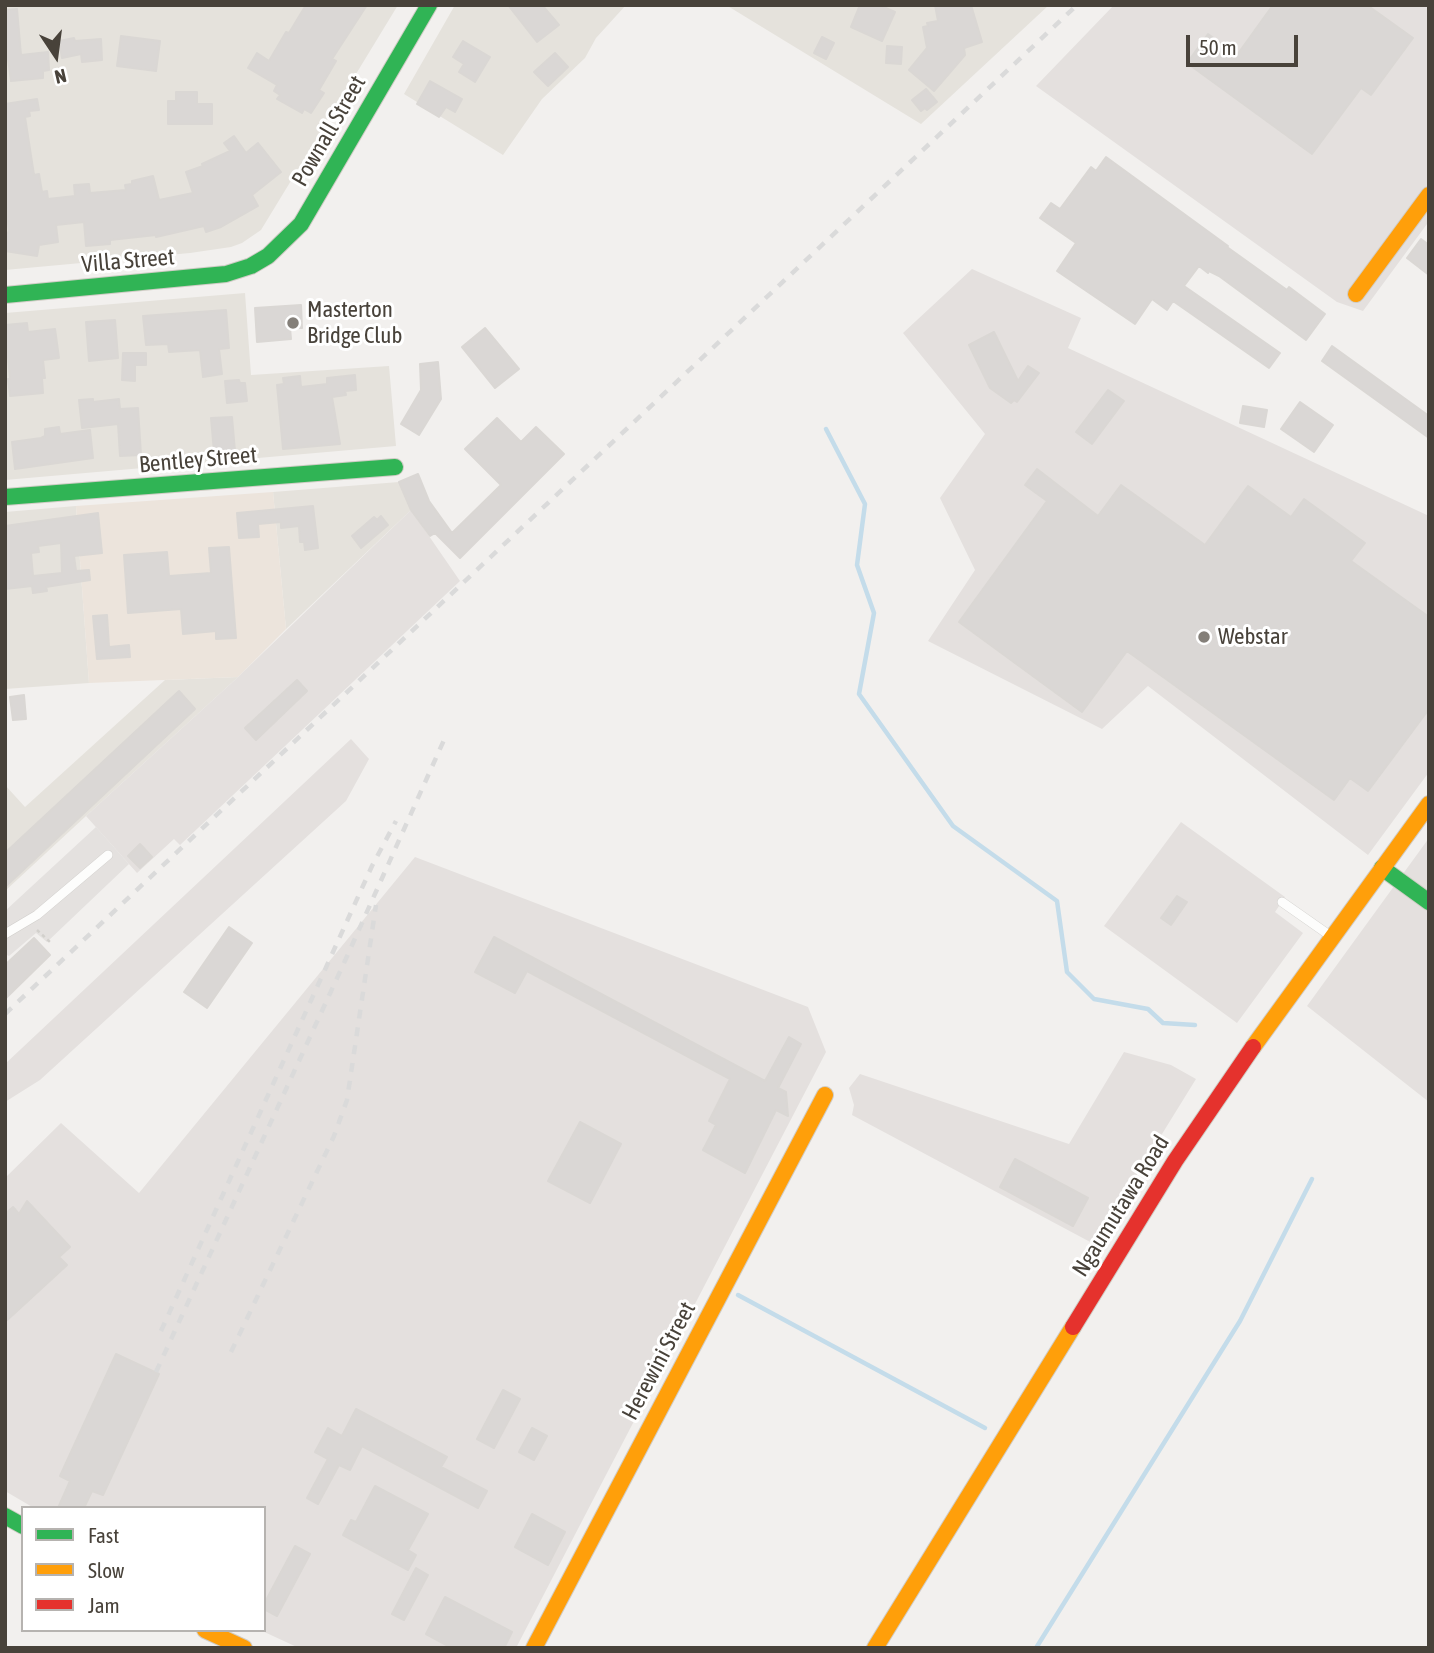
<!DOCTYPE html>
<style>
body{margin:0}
#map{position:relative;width:1434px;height:1653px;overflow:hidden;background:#f2f0ee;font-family:"Asap Condensed",sans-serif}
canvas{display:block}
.frame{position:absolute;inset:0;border:7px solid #48423a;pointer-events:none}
.legend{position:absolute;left:21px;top:1506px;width:245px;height:126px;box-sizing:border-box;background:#fff;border:2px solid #b6b3b0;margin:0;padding:9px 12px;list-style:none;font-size:21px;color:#48423a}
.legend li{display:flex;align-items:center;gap:14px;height:35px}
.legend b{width:35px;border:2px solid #b6b3b0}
.north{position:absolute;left:21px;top:21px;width:70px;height:70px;-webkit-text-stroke:5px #fff;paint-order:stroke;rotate:167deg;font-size:19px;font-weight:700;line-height:28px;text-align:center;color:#48423a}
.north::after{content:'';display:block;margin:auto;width:24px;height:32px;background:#48423a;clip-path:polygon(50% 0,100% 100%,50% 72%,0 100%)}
.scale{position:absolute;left:1186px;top:35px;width:112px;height:32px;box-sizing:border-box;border:4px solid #48423a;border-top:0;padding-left:9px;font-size:21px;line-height:24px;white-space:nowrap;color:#48423a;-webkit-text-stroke:5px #fff;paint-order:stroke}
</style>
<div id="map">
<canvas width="1434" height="1653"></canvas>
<div class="frame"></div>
<ul class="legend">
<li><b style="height:9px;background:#30b455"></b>Fast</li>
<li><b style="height:9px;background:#ff9f0a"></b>Slow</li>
<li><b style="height:9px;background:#e5322d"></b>Jam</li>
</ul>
<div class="north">N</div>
<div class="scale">50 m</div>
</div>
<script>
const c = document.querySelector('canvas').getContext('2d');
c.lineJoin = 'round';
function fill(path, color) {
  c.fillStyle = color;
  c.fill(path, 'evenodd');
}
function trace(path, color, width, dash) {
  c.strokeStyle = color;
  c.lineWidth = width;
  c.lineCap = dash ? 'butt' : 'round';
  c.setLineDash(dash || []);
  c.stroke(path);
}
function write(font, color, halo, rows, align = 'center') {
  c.font = font + ' "Asap Condensed",sans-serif';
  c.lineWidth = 6;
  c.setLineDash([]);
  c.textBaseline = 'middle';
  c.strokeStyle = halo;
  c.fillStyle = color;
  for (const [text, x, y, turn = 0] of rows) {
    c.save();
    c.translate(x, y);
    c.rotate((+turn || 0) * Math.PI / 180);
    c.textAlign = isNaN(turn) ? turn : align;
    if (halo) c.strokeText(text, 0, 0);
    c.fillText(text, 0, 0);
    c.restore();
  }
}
fill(new Path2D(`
 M 5,5 L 398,5 L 261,230 L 242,243 L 231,247 L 190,253 L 5,270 Z
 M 455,5 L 626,5 L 596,38 L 585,58 L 542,99 L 503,155 L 404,94 Z
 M 726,5 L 1049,5 L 921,124 Z
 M 245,293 L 251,375 L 389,366 L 396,446 L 5,480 L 5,313 Z
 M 399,482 L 411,510 L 286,629 L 273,492 Z
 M 76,506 L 89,683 L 5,689 L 5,512 Z
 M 238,677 L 86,816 L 5,891 L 5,785 L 25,807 L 165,680 Z`), '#e5e2dc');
fill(new Path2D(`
 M 273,492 L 286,629 L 238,677 L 89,683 L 76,506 Z`), '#ece4dc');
fill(new Path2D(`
 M 1114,5 L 1429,5 L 1429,225 L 1427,224 L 1363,311 L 1337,302 L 1036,86 Z
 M 972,269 L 1081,318 L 1068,348 L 1429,516 L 1429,772 L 1368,855 L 1148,686 L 1102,729 L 928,641 L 975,570 L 940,498 L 985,434 L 903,333 Z
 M 411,510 L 460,581 L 180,845 L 174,839 L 137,873 L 86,816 L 238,677 Z
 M 351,739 L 369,759 L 346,801 L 40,1080 L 5,1102 L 5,1064 Z
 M 1181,822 L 1285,897 L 1275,912 L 1303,933 L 1237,1023 L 1104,926 Z
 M 1429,838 L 1429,1102 L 1307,1006 Z
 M 415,857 L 808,1007 L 826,1052 L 516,1648 L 299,1648 L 260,1630 L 264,1630 L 264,1508 L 34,1508 L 5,1491 L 5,1178 L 61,1123 L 139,1193 Z
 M 1124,1052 L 1171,1065 L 1196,1079 L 1094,1244 L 852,1115 L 854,1105 L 849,1088 L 860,1074 L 1069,1144 Z`), '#e4e0de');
fill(new Path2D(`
 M 96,827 L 129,864 L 47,942 L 36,933 L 9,956 L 5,954 L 5,911 Z`), '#e4e1df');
trace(new Path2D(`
 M 826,429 L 865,504 L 857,565 L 874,613 L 859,694 L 953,826 L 1057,901 L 1067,972 L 1094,999 L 1148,1009 L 1163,1023 L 1195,1025
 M 738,1295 L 985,1428
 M 1036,1648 L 1240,1321 L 1312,1179`), '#c4dcea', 4.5);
const building = new Path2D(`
 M 306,5 L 367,5 L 332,59 L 336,61 L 319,90 L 324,93 L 311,113 L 304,109 L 302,113 L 277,99 L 280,95 L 274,91 L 277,85 L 248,68 L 257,53 L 269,61 L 286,32 L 289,33 Z
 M 508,5 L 542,5 L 559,25 L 537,42 Z
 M 860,5 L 879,5 L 895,12 L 882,41 L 851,27 Z
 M 935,5 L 971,5 L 982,42 L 964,48 L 965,55 L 934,91 L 909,70 L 927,48 L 923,27 L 928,26 L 927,23 L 938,21 Z
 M 1273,5 L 1367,5 L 1413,38 L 1371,95 L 1361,88 L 1312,154 L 1187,63 L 1208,34 L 1237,55 Z
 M 17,9 L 21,55 L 48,52 L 49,70 L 43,71 L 43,78 L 11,81 L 5,37 L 5,10 Z
 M 121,36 L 160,41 L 156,71 L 117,66 Z
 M 822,37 L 834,43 L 826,59 L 814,53 Z
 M 74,38 L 75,41 L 101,39 L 102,60 L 82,62 L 81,54 L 62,58 L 59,41 Z
 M 463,41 L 490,57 L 475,82 L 459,72 L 464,64 L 453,57 Z
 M 887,46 L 902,47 L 901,64 L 886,63 Z
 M 555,53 L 568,67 L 548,86 L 534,72 Z
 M 430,81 L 462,99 L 455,112 L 446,107 L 439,117 L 417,104 Z
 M 926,89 L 937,102 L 927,110 L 925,108 L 921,111 L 912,100 Z
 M 176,92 L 197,92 L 197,104 L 212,104 L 212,124 L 168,124 L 168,101 L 176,101 Z
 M 37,99 L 39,110 L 29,111 L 30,116 L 25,117 L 34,175 L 39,174 L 42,192 L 47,191 L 48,199 L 75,196 L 74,185 L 89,184 L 90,193 L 126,190 L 125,185 L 132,184 L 132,181 L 153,176 L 159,200 L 193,193 L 186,172 L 203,166 L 202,164 L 230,151 L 224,143 L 234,136 L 246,153 L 258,143 L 281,172 L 252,195 L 258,206 L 221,227 L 206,232 L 204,226 L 156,237 L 156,235 L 110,240 L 110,244 L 86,246 L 84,222 L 56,225 L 58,242 L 39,245 L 37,256 L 5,251 L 5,232 L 9,233 L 5,197 L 5,104 Z
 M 1106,157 L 1228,246 L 1227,247 L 1287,290 L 1289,287 L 1325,314 L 1306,340 L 1219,276 L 1209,271 L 1208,273 L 1199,266 L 1184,286 L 1280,353 L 1269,368 L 1173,301 L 1167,310 L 1152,299 L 1135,324 L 1057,271 L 1076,243 L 1040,218 L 1051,203 L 1060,209 L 1091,167 L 1096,171 Z
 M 1421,239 L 1429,245 L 1429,275 L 1407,258 Z
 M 301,305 L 302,328 L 290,328 L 291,339 L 257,342 L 255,308 Z
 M 226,310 L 229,348 L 219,349 L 222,374 L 203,377 L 200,350 L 169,352 L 168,344 L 146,345 L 143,316 Z
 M 115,320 L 118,358 L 89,361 L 86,322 Z
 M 27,323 L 28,332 L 55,329 L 59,358 L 43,360 L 45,378 L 42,378 L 43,393 L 10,396 L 8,379 L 10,379 L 5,325 Z
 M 485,328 L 519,369 L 495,388 L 462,347 Z
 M 994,332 L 1018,381 L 1028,366 L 1039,373 L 1017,402 L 1014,400 L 1011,403 L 990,388 L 969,345 Z
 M 1332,346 L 1429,416 L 1429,438 L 1322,361 Z
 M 123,353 L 146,353 L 146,365 L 135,365 L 135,381 L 122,380 Z
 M 438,362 L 441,399 L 419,435 L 401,424 L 421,390 L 420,364 Z
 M 355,375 L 356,390 L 345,391 L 346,395 L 332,397 L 340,444 L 283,449 L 277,385 L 284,384 L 283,378 L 300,376 L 301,387 L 327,384 L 327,378 Z
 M 239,380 L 240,383 L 245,383 L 247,401 L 227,403 L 225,381 Z
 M 1108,390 L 1124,401 L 1092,444 L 1076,432 Z
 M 93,399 L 93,402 L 119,399 L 120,409 L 138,408 L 141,455 L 120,456 L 118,424 L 82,428 L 79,400 Z
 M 1300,402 L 1333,425 L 1314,452 L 1281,429 Z
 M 1243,406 L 1267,410 L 1264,427 L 1240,423 Z
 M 232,417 L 235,451 L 214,452 L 211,418 Z
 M 497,418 L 521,442 L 536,427 L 564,454 L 460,558 L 435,533 L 430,536 L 411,510 L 399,482 L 418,474 L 429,501 L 452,533 L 501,485 L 465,449 Z
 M 59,427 L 60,434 L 90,430 L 93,458 L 15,469 L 12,442 L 41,438 L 45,436 L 45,429 Z
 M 1037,469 L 1098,516 L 1121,485 L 1205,545 L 1248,486 L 1291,517 L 1304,499 L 1365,543 L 1351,561 L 1429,617 L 1429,709 L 1368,791 L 1350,778 L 1334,800 L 1127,651 L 1082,712 L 959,622 L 1047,501 L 1025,485 Z
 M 313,506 L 318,548 L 305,550 L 304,542 L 300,542 L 299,526 L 281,528 L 281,522 L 258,524 L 259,537 L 239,538 L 237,513 Z
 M 98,513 L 102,553 L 74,556 L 76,571 L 89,570 L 90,580 L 46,587 L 47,591 L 33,593 L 32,586 L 5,589 L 5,526 ZM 61,543 L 62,573 L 33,576 L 31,553 L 39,552 L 38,546 Z
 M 381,516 L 388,525 L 361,548 L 352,536 L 374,517 L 377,520 Z
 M 229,547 L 236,638 L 216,639 L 216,631 L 183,634 L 181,609 L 128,613 L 124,555 L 167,552 L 169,576 L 211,573 L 209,548 Z
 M 107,615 L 109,647 L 129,645 L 130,657 L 97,659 L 93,616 Z
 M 297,680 L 307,691 L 256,740 L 245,728 Z
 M 179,691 L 195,709 L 5,887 L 5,853 Z
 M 24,695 L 26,719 L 13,720 L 10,697 Z
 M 140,844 L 152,857 L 140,868 L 128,856 Z
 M 1177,896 L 1187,902 L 1171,925 L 1161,918 Z
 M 229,927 L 252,943 L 207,1008 L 184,992 Z
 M 494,937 L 765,1081 L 789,1037 L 801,1044 L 778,1088 L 786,1092 L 788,1116 L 776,1110 L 745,1173 L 703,1150 L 716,1125 L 709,1121 L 730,1079 L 527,971 L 515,993 L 475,972 Z
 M 34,938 L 50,955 L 5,999 L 5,965 Z
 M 580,1122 L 621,1144 L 590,1203 L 548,1181 Z
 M 1015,1159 L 1088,1198 L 1073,1226 L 1000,1187 Z
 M 27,1201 L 70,1247 L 59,1257 L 67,1265 L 5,1322 L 5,1214 L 13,1207 L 19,1214 Z
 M 116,1354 L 159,1374 L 103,1495 L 92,1491 L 84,1508 L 58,1508 L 70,1481 L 60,1476 Z
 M 503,1390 L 520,1399 L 494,1448 L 477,1439 Z
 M 356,1409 L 447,1457 L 441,1467 L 487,1491 L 478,1508 L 362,1446 L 350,1470 L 339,1465 L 318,1504 L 307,1498 L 328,1459 L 315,1452 L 328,1428 L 342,1436 Z
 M 532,1428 L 547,1436 L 534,1460 L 519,1452 Z
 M 375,1486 L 428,1514 L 408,1550 L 416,1555 L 408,1570 L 343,1535 L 351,1520 L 356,1522 Z
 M 532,1514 L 565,1532 L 548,1565 L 515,1547 Z
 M 295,1546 L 310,1554 L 277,1616 L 264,1609 L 264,1604 Z
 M 416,1568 L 428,1575 L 404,1620 L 392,1614 Z
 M 445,1597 L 512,1632 L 504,1648 L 452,1648 L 426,1634 Z`);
fill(building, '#dad7d5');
trace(building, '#dad7d4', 2);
const lane = new Path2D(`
 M 1282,902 L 1332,937
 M 5,934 L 37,915 L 108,855`);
const fast = new Path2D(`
 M 5,295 L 226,274 L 251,266 L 268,256 L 301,224 L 429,5
 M 5,497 L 395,467
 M 1382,868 L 1429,902
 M 5,1516 L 23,1526`);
const slow = new Path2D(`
 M 1356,294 L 1429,195
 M 1253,1047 L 1429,804
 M 205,1630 L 244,1648
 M 534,1648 L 825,1095
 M 875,1648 L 1073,1327`);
const jam = new Path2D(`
 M 1073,1327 L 1175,1161 L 1253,1047`);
trace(lane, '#d0cecb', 10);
trace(fast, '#d0ccc5', 18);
trace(slow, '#d0ccc5', 18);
trace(jam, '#d0ccc5', 18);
trace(new Path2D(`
 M 37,930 L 50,942`), '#d2d0cc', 2.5, [3.5, 3.5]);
trace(lane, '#fdfdfc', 9);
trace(fast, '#30b455', 16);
trace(slow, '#ff9f0a', 16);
trace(jam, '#e5322d', 16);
trace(new Path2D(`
 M 5,1014 L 1077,5
 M 161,1331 L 372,866 L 396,821
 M 231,1352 L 334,1136 L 347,1100 L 376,905
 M 156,1372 L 344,963 L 444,740`), '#dadada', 4.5, [9, 9]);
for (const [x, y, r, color] of [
 [293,323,7,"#847f79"],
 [1204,637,7,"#847f79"]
]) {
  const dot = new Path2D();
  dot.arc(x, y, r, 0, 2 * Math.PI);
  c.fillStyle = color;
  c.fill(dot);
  trace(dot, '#fff', 2.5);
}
write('23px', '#48423a', '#fff', [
 ["Pownall Street",329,131,-60],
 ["Villa Street",128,261,-5],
 ["Bentley Street",198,460,-5],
 ["Ngaumutawa Road",1121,1206,-58],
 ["Herewini Street",659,1361,-62]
]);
write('23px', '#48423a', '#fff', [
 ["Masterton",307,310],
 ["Bridge Club",307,336],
 ["Webstar",1218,637]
], 'left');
</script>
